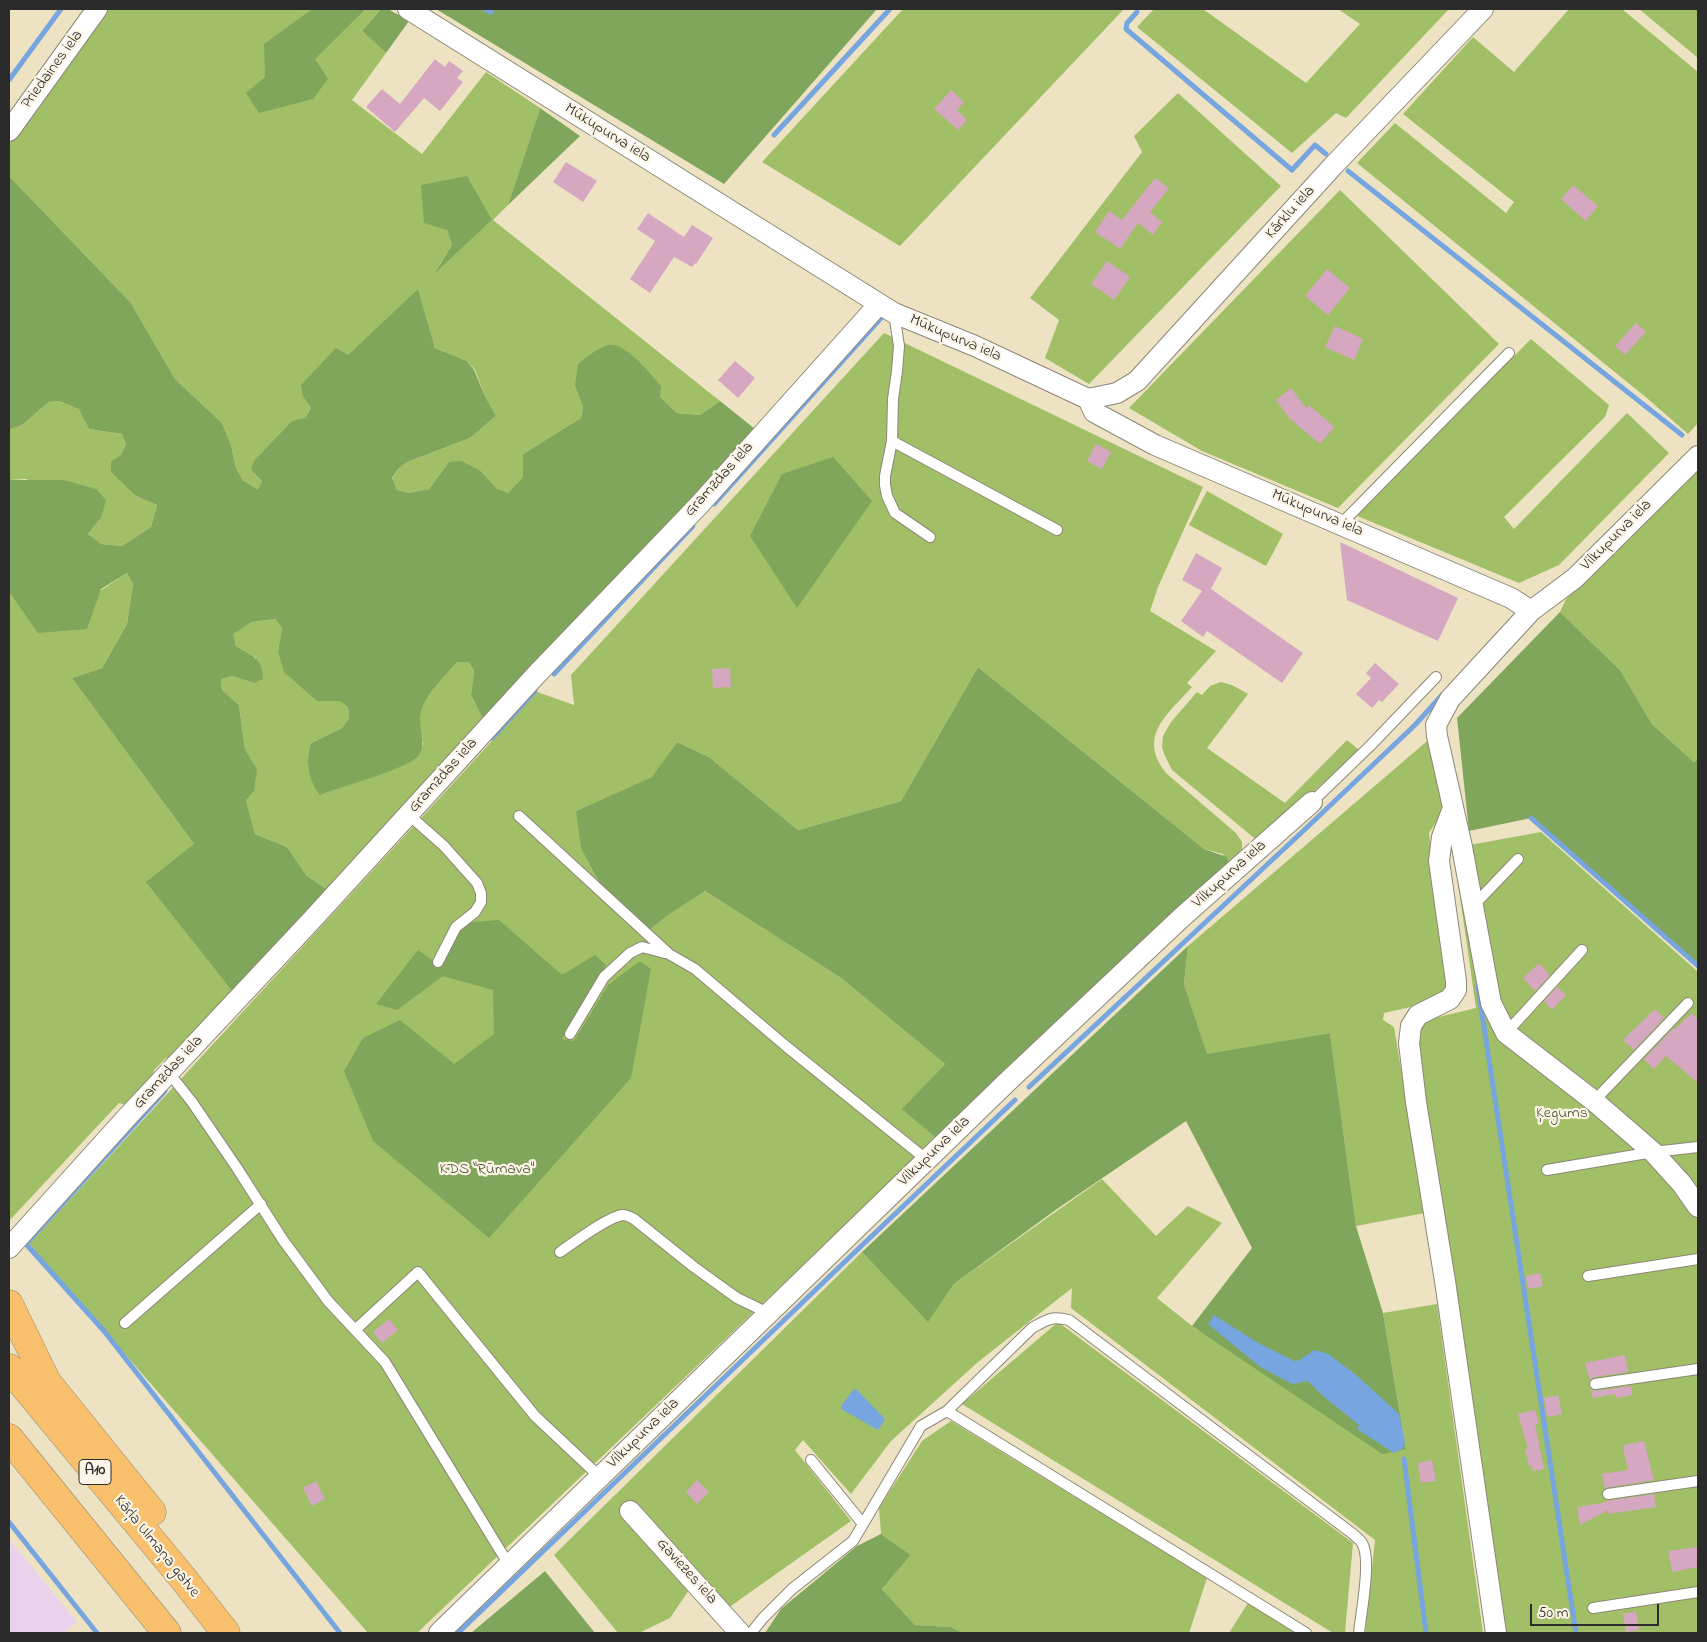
<!DOCTYPE html>
<meta charset="utf-8">
<style>
body{margin:0}
#map{position:relative;width:1707px;height:1642px;overflow:hidden;background:#ede3c3;font-family:"Indie Flower",sans-serif}
canvas{display:block}
.frame{position:absolute;inset:0;border:10px solid #2b2b2b;pointer-events:none}
.scale{position:absolute;left:1530px;top:1604px;width:129px;height:22px;box-sizing:border-box;border:2px solid #2b2b2b;border-top:0;padding-left:6px;font-size:15px;line-height:18px;white-space:nowrap;color:#2b2b2b;-webkit-text-stroke:4px #fcf5e5;paint-order:stroke}
</style>
<div id="map">
<canvas width="1707" height="1642"></canvas>
<div class="frame"></div>
<div class="scale">50 m</div>
</div>
<script>
const c = document.querySelector('canvas').getContext('2d');
c.lineJoin = 'round';
function fill(path, color) {
  c.fillStyle = color;
  c.fill(path, 'evenodd');
}
function trace(path, color, width, dash) {
  c.strokeStyle = color;
  c.lineWidth = width;
  c.lineCap = dash ? 'butt' : 'round';
  c.setLineDash(dash || []);
  c.stroke(path);
}
function write(font, color, halo, rows, align = 'center') {
  c.font = font + ' "Indie Flower",sans-serif';
  c.lineWidth = 4.5;
  c.setLineDash([]);
  c.textBaseline = 'middle';
  c.strokeStyle = halo;
  c.fillStyle = color;
  for (const [text, x, y, turn = 0] of rows) {
    c.save();
    c.translate(x, y);
    c.rotate((+turn || 0) * Math.PI / 180);
    c.textAlign = isNaN(turn) ? turn : align;
    if (halo) c.strokeText(text, 0, 0);
    c.fillText(text, 0, 0);
    c.restore();
  }
}
fill(new Path2D(`
 M 9,1539 L 77,1622 L 63,1633 L 9,1633 Z`), '#ead1ec');
fill(new Path2D(`
 M 108,9 L 312,9 L 265,44 L 265,77 L 314,59 L 366,9 L 381,9 L 362,31 L 386,53 L 352,100 L 422,154 L 486,72 L 540,108 L 508,205 L 493,220 L 720,401 L 700,415 L 677,413 L 660,397 L 575,386 L 583,407 L 581,418 L 523,454 L 523,477 L 508,493 L 497,490 L 481,471 L 449,462 L 429,489 L 409,493 L 397,490 L 392,479 L 398,469 L 407,462 L 470,438 L 496,416 L 485,396 L 475,370 L 467,361 L 435,348 L 418,290 L 303,397 L 311,408 L 305,418 L 251,470 L 262,481 L 259,491 L 243,480 L 236,468 L 231,445 L 222,423 L 175,379 L 131,303 L 9,176 L 9,144 ZM 492,220 L 435,272 L 452,245 L 447,230 Z
 M 903,9 L 1124,9 L 900,246 L 762,162 Z
 M 1154,9 L 1203,9 L 1306,83 L 1360,24 L 1338,9 L 1449,9 L 1346,118 L 1336,113 L 1292,153 L 1137,27 Z
 M 1569,9 L 1622,9 L 1698,72 L 1698,423 L 1688,434 L 1648,399 L 1357,163 L 1395,123 L 1506,213 L 1514,202 L 1403,114 L 1473,37 L 1514,72 Z
 M 1639,9 L 1698,9 L 1698,58 Z
 M 1178,93 L 1281,186 L 1089,384 L 1045,358 L 1059,320 L 1030,298 L 1142,152 L 1134,136 Z
 M 1340,190 L 1499,344 L 1338,508 L 1202,451 L 1129,408 Z
 M 884,333 L 1203,487 L 1158,587 L 1150,611 L 1216,651 L 1187,683 L 1192,687 C 1167,715 1137,736 1166,773 L 1236,833 L 1242,842 L 1242,857 L 1226,871 L 1223,854 L 1204,849 L 978,667 L 901,801 L 798,830 L 709,757 L 677,742 L 653,777 L 576,811 L 647,932 L 667,916 L 705,891 L 841,978 L 945,1064 L 903,1109 L 936,1138 L 417,1633 L 368,1633 L 29,1244 L 537,692 L 574,705 L 571,675 Z
 M 1531,339 L 1609,405 L 1605,417 L 1504,517 L 1514,529 L 1627,413 L 1669,453 L 1559,565 L 1519,583 L 1355,515 Z
 M 59,401 L 80,409 L 89,429 L 122,434 L 126,444 L 121,455 L 111,461 L 136,496 L 157,505 L 151,527 L 122,546 L 100,544 L 88,534 L 101,518 L 26,479 L 9,480 L 9,428 L 11,429 L 22,425 L 49,402 Z
 M 1698,471 L 1698,759 L 1694,762 L 1652,724 L 1620,670 L 1560,612 L 1566,599 Z
 M 1207,491 L 1283,534 L 1266,566 L 1189,525 Z
 M 127,573 L 133,584 L 127,624 L 102,668 L 72,678 L 194,844 L 234,993 L 169,1061 L 166,1058 L 154,1070 L 153,1074 L 126,1105 L 119,1103 L 9,1221 L 9,592 L 38,632 Z
 M 275,619 L 282,628 L 278,651 L 317,701 L 339,701 L 348,707 L 349,718 L 342,728 L 311,743 C 305,760 308,781 320,794 L 341,786 L 423,745 C 422,738 419,729 419,721 C 419,698 443,678 457,662 L 469,661 L 474,671 L 471,695 L 485,723 L 328,890 L 307,876 L 287,847 L 255,834 L 246,800 L 257,769 L 245,749 L 239,705 L 222,690 L 221,679 L 232,676 L 254,683 L 256,658 L 236,646 L 232,634 L 252,622 Z
 M 1221,682 L 1232,685 L 1248,694 L 1207,748 L 1285,803 L 1347,740 L 1359,750 L 1259,842 L 1172,770 L 1165,756 L 1162,747 L 1163,736 L 1171,722 L 1197,692 L 1202,695 L 1210,686 Z
 M 1433,736 L 1446,807 L 1429,833 L 1449,988 L 1433,1002 L 1384,1013 L 1383,1020 L 1394,1027 L 1425,1213 L 1356,1226 L 1330,1033 L 1207,1055 L 1184,984 L 1188,946 Z
 M 1541,832 L 1698,972 L 1698,1633 L 1501,1633 L 1413,1043 L 1426,1020 L 1476,1008 L 1453,848 Z
 M 1102,1179 L 1156,1236 L 1188,1206 L 1222,1223 L 1157,1298 L 1196,1329 L 1406,1448 L 1383,1313 L 1437,1304 L 1483,1633 L 1365,1633 L 1375,1540 L 1071,1308 L 1072,1288 L 978,1362 L 891,1441 L 851,1494 L 803,1440 L 795,1450 L 851,1521 L 728,1608 L 699,1575 L 670,1618 L 639,1633 L 618,1633 L 554,1555 L 862,1252 L 928,1321 L 954,1284 Z
 M 1058,1322 L 1353,1543 L 1345,1633 L 1333,1633 L 962,1404 Z
 M 951,1421 L 1207,1578 L 1189,1633 L 963,1633 L 951,1627 L 915,1625 L 882,1589 L 911,1555 L 881,1534 L 879,1508 L 922,1441 Z
 M 1248,1603 L 1295,1633 L 1229,1633 Z`), '#a1bf67');
fill(new Path2D(`
 M 312,9 L 366,9 L 315,59 L 328,79 L 313,99 L 259,113 L 246,93 L 265,77 L 264,44 Z
 M 381,9 L 388,9 L 409,21 L 386,53 L 362,31 Z
 M 436,9 L 877,9 L 724,184 Z
 M 540,108 L 580,136 L 508,205 Z
 M 9,176 L 131,303 L 175,379 L 222,423 L 231,445 L 236,468 L 243,480 L 258,490 L 262,481 L 251,470 L 254,461 L 292,421 L 305,418 L 311,408 L 303,397 L 301,385 L 336,348 L 348,355 L 418,289 L 435,348 L 467,361 L 474,370 L 485,396 L 496,416 L 470,438 L 407,462 L 398,469 L 392,478 L 397,490 L 409,493 L 429,489 L 449,462 L 461,461 L 481,471 L 497,489 L 508,493 L 523,477 L 523,454 L 581,418 L 583,407 L 575,386 L 578,364 C 586,358 595,350 605,346 C 623,338 650,374 661,386 L 660,397 L 677,413 L 700,415 L 720,401 L 755,429 L 485,723 L 471,695 L 474,671 L 469,662 L 457,662 C 445,676 427,692 421,711 C 417,725 427,745 419,755 C 409,769 339,787 320,795 C 308,781 305,760 311,743 L 342,728 L 349,718 L 348,707 L 339,701 L 317,701 L 284,672 L 278,651 L 282,628 L 275,619 L 252,622 L 233,634 L 236,646 C 252,656 263,658 263,679 L 254,683 L 232,676 L 221,679 L 222,690 L 239,705 L 245,749 L 257,769 L 254,791 L 246,800 L 255,834 L 287,847 L 307,876 L 328,890 L 234,993 L 146,882 L 194,844 L 72,678 L 102,668 L 127,624 L 133,584 L 127,573 L 101,589 L 87,629 L 38,633 L 9,592 L 9,480 L 64,480 L 96,489 L 106,500 L 101,518 L 88,534 L 101,544 L 122,546 L 151,527 L 157,505 L 136,496 L 111,472 L 111,461 L 121,455 L 126,444 L 122,434 L 89,429 L 79,409 L 59,401 L 49,402 L 22,425 L 11,429 L 9,428 Z
 M 467,176 L 492,220 L 434,274 L 452,245 L 447,230 L 424,223 L 421,185 Z
 M 833,457 L 872,501 L 797,608 L 750,536 L 782,474 Z
 M 1560,612 L 1620,670 L 1652,724 L 1694,762 L 1698,759 L 1698,966 L 1531,818 L 1469,831 L 1457,718 Z
 M 978,667 L 1204,849 L 1227,857 L 1229,864 L 936,1138 L 902,1109 L 945,1064 L 841,978 L 705,891 L 667,916 L 647,932 L 604,891 L 581,848 L 576,811 L 652,777 L 677,742 L 709,757 L 798,830 L 901,801 Z
 M 499,920 L 562,975 L 595,955 L 606,965 L 562,1039 L 574,1041 L 608,985 L 640,961 L 651,969 L 631,1078 L 489,1238 L 373,1141 L 344,1071 L 363,1038 L 400,1020 L 454,1064 L 494,1034 L 493,990 L 443,976 L 397,1010 L 376,1004 L 418,950 L 442,967 L 461,923 Z
 M 1188,946 L 1184,984 L 1207,1054 L 1330,1033 L 1356,1226 L 1383,1313 L 1406,1449 L 1382,1454 L 1192,1326 L 1252,1248 L 1186,1121 L 1057,1209 L 954,1284 L 928,1322 L 862,1252 Z
 M 881,1534 L 911,1555 L 882,1589 L 915,1625 L 951,1627 L 963,1633 L 765,1633 L 781,1609 L 857,1546 Z
 M 545,1571 L 595,1633 L 471,1633 Z`), '#80a65c');
fill(new Path2D(`
 M 1214,1315 L 1258,1343 L 1294,1361 L 1300,1360 L 1314,1350 L 1328,1354 L 1355,1374 L 1399,1414 L 1405,1441 L 1403,1448 L 1394,1453 L 1357,1429 L 1359,1425 L 1324,1397 L 1308,1381 L 1292,1384 L 1259,1366 L 1208,1324 Z
 M 856,1389 L 885,1419 L 878,1430 L 841,1409 L 841,1406 L 853,1390 Z`), '#76a5e0');
trace(new Path2D(`
 M 485,9 L 491,12
 M 1137,12 L 1127,23 L 1126,29 L 1292,170 L 1315,145 L 1326,154
 M 9,80 L 61,9
 M 774,135 L 890,9
 M 1348,171 L 1682,435
 M 714,504 L 881,318
 M 554,674 L 693,526
 M 492,738 L 535,691
 M 1531,818 L 1698,966
 M 1478,987 L 1576,1633
 M 1029,1087 L 1301,833 L 1415,725 L 1442,695
 M 165,1091 L 26,1244 L 104,1331 L 340,1633
 M 1404,1459 L 1426,1633
 M 9,1522 L 97,1633
 M 458,1633 L 855,1252 L 1015,1100`), '#76a5e0', 5);
fill(new Path2D(`
 M 435,59 L 445,67 L 449,61 L 463,71 L 457,78 L 463,82 L 440,111 L 424,98 L 395,132 L 366,107 L 382,89 L 400,104 Z
 M 951,90 L 964,102 L 957,110 L 967,120 L 958,130 L 934,109 Z
 M 566,162 L 597,181 L 583,202 L 553,182 Z
 M 1155,178 L 1169,188 L 1150,212 L 1162,222 L 1153,235 L 1138,223 L 1120,249 L 1095,232 L 1109,211 L 1122,220 Z
 M 1573,185 L 1598,206 L 1586,221 L 1561,199 Z
 M 648,213 L 684,237 L 692,225 L 713,238 L 696,264 L 695,263 L 692,267 L 674,257 L 650,293 L 630,279 L 655,241 L 637,229 Z
 M 1107,261 L 1130,277 L 1114,300 L 1091,284 Z
 M 1327,269 L 1350,288 L 1328,315 L 1305,296 Z
 M 1636,323 L 1646,332 L 1625,355 L 1615,346 Z
 M 1335,326 L 1363,339 L 1354,360 L 1325,347 Z
 M 735,361 L 755,378 L 738,398 L 718,380 Z
 M 1291,388 L 1306,408 L 1309,405 L 1334,427 L 1320,444 L 1290,419 L 1276,400 Z
 M 1096,444 L 1111,452 L 1102,469 L 1087,461 Z
 M 1340,542 L 1458,598 L 1438,641 L 1347,600 Z
 M 1196,553 L 1222,568 L 1211,589 L 1303,653 L 1282,683 L 1207,631 L 1203,637 L 1181,621 L 1202,591 L 1182,580 Z
 M 1375,663 L 1399,684 L 1382,702 L 1379,700 L 1372,708 L 1356,694 L 1371,678 L 1366,673 Z
 M 730,668 L 731,687 L 713,688 L 712,669 Z
 M 1539,963 L 1550,975 L 1535,991 L 1523,978 Z
 M 1557,987 L 1566,995 L 1552,1010 L 1544,1001 Z
 M 1655,1009 L 1664,1018 L 1634,1050 L 1623,1040 Z
 M 1692,1013 L 1698,1020 L 1698,1083 L 1666,1056 L 1654,1069 L 1644,1059 L 1674,1028 L 1675,1029 Z
 M 1540,1273 L 1543,1286 L 1528,1289 L 1526,1276 Z
 M 389,1319 L 398,1330 L 382,1343 L 373,1332 Z
 M 1625,1355 L 1628,1372 L 1594,1377 L 1590,1380 L 1585,1363 Z
 M 1631,1386 L 1632,1395 L 1616,1398 L 1615,1394 L 1592,1398 L 1591,1389 L 1596,1391 Z
 M 1558,1395 L 1562,1414 L 1547,1417 L 1544,1398 Z
 M 1535,1410 L 1539,1423 L 1535,1424 L 1544,1469 L 1533,1471 L 1532,1466 L 1529,1466 L 1525,1449 L 1528,1449 L 1518,1414 Z
 M 1644,1441 L 1654,1480 L 1605,1488 L 1602,1474 L 1628,1470 L 1623,1448 L 1624,1445 Z
 M 1432,1460 L 1436,1481 L 1421,1483 L 1418,1463 Z
 M 697,1480 L 709,1492 L 697,1504 L 686,1492 Z
 M 316,1481 L 325,1499 L 312,1506 L 303,1488 Z
 M 1654,1494 L 1656,1507 L 1608,1514 L 1608,1510 L 1580,1525 L 1577,1507 L 1607,1502 L 1606,1501 Z
 M 1698,1547 L 1698,1567 L 1672,1572 L 1668,1551 Z
 M 1636,1611 L 1639,1630 L 1626,1632 L 1623,1614 Z`), '#d6a7c0');
const lane = new Path2D(`
 M 894,313 L 899,346 L 897,371 L 893,399 L 892,441 L 885,476 L 885,485 L 887,496 L 895,513 L 930,537
 M 892,441 L 1057,530
 M 1340,525 L 1509,353
 M 1312,802 L 1371,745 L 1436,677
 M 409,815 L 444,846 L 477,883 L 481,893 L 481,902 L 475,912 L 456,927 L 438,962
 M 519,816 L 669,954 L 695,969 L 787,1047 L 927,1160
 M 1474,905 L 1518,859
 M 1506,1033 L 1582,950
 M 570,1034 L 604,977 L 630,953 L 642,947 L 665,953
 M 169,1073 L 192,1102 L 237,1168 L 283,1240 L 328,1301 L 385,1362 L 509,1565
 M 1594,1101 L 1688,1003
 M 1547,1170 L 1653,1152 L 1698,1147
 M 560,1252 C 573,1243 609,1216 623,1215 C 627,1215 630,1217 634,1219 L 694,1267 L 737,1298 L 768,1313
 M 1588,1276 L 1698,1259
 M 125,1323 L 261,1204
 M 355,1330 L 418,1272 L 535,1416 L 600,1477
 M 1595,1384 L 1698,1369
 M 947,1411 L 1306,1633
 M 811,1460 L 863,1524
 M 1608,1494 L 1698,1481
 M 1593,1608 L 1698,1592
 M 751,1633 L 763,1618 L 792,1589 L 853,1541 L 921,1426 L 947,1411 L 1032,1328 C 1048,1319 1051,1316 1069,1320 L 1353,1534 C 1356,1537 1362,1541 1363,1545 C 1371,1563 1361,1613 1359,1633`);
const street = new Path2D(`
 M 408,9 L 894,313 L 975,346 L 1088,399 L 1094,412 L 1155,445 L 1511,598 L 1531,611
 M 9,131 L 97,9
 M 1088,399 L 1117,393 L 1137,381 L 1332,167 L 1483,9
 M 1698,456 L 1575,578 L 1531,611 L 1450,699 L 1436,725 L 1437,736 L 1462,847 L 1491,1003 L 1506,1033 L 1594,1101 L 1653,1152 L 1682,1184 L 1698,1207
 M 1453,808 L 1442,837 L 1439,861 L 1456,981 L 1456,990 L 1450,999 L 1418,1015 L 1411,1026 L 1409,1043 L 1416,1102 L 1445,1281 L 1496,1633
 M 9,1248 L 128,1116 L 310,922 L 535,676 L 700,504 L 879,304
 M 630,1511 L 740,1633
 M 439,1633 L 1006,1083 L 1181,918 L 1312,802`);
const highway = new Path2D(`
 M 9,1304 L 47,1382 L 152,1512
 M 9,1368 L 182,1577 L 226,1633
 M 9,1438 L 167,1633`);
trace(lane, '#8c8777', 12);
trace(street, '#8c8777', 22);
trace(highway, '#8c8777', 29);
trace(lane, '#fff', 10);
trace(street, '#fff', 20);
trace(highway, '#f8bf6c', 28);
for (const [x, y, w] of [
 [95,1472,32]
]) {
  const box = new Path2D();
  box.roundRect(x - w / 2, y - 12.5, w, 25, 4);
  c.fillStyle = '#fcf5e5';
  c.fill(box);
  trace(box, '#2b2b2b', 1);
}
write('bold 15px', '#2b2b2b', null, [
 ["A10",95,1472]
]);
write('16px', '#2b2b2b', '#fcf5e5', [
 ["Priedaines iela",53,70,-54],
 ["Mūkupurva iela",607,134,32],
 ["Kārklu iela",1291,213,-48],
 ["Mūkupurva iela",955,339,23],
 ["Gramzdas iela",720,480,-48],
 ["Mūkupurva iela",1317,514,23],
 ["Vilkupurva iela",1617,536,-45],
 ["Gramzdas iela",444,776,-48],
 ["Vilkupurva iela",1230,875,-42],
 ["Gramzdas iela",169,1073,-47],
 ["Vilkupurva iela",935,1152,-44],
 ["Vilkupurva iela",644,1434,-44],
 ["Kārļa Ulmaņa gatve",156,1547,51],
 ["Gaviezes iela",686,1572,48]
]);
write('16px', '#4e573d', '#fcf5e5', [
 ["Ķegums",1562,1114],
 ["KDS \"Rūmava\"",487,1170]
]);
</script>
